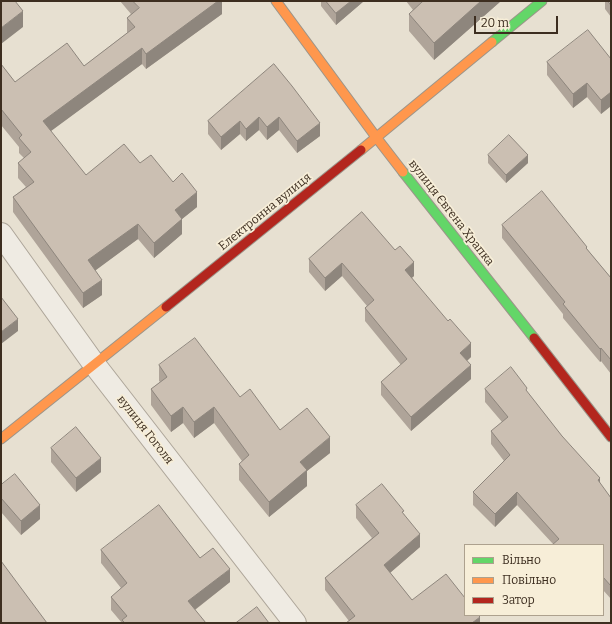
<!DOCTYPE html>
<meta charset="utf-8">
<style>
body{margin:0}
#map{position:relative;width:612px;height:624px;overflow:hidden;background:#e7e0d1;font-family:Bitter,serif}
canvas{display:block}
.frame{position:absolute;inset:0;border:2px solid #3d2e20;pointer-events:none}
.legend{position:absolute;left:464px;top:544px;width:140px;height:72px;box-sizing:border-box;background:#f7eed8;border:1px solid #ada18e;margin:0;padding:5px 7px;list-style:none;font-size:12px;color:#3d2e20}
.legend li{display:flex;align-items:center;gap:8px;height:20px}
.legend b{width:20px;border:1px solid #ada18e}
.scale{position:absolute;left:474px;top:16px;width:84px;height:18px;box-sizing:border-box;border:2px solid #3d2e20;border-top:0;padding-left:5px;font-size:12px;line-height:14px;white-space:nowrap;color:#3d2e20;-webkit-text-stroke:3px #f7eed8;paint-order:stroke}
</style>
<div id="map">
<canvas width="612" height="624"></canvas>
<div class="frame"></div>
<ul class="legend">
<li><b style="height:5px;background:#63d668"></b>Вільно</li>
<li><b style="height:5px;background:#ff974d"></b>Повільно</li>
<li><b style="height:5px;background:#b3261e"></b>Затор</li>
</ul>
<div class="scale">20 m</div>
</div>
<script>
const c = document.querySelector('canvas').getContext('2d');
c.lineJoin = 'round';
function trace(path, color, width, dash) {
  c.strokeStyle = color;
  c.lineWidth = width;
  c.lineCap = dash ? 'butt' : 'round';
  c.setLineDash(dash || []);
  c.stroke(path);
}
function fill(path, color) {
  c.fillStyle = color;
  c.fill(path, 'evenodd');
}
function write(font, color, halo, rows, align = 'center') {
  c.font = font + ' Bitter,serif';
  c.lineWidth = 3.5;
  c.setLineDash([]);
  c.textBaseline = 'middle';
  c.strokeStyle = halo;
  c.fillStyle = color;
  for (const [text, x, y, turn = 0] of rows) {
    c.save();
    c.translate(x, y);
    c.rotate((+turn || 0) * Math.PI / 180);
    c.textAlign = isNaN(turn) ? turn : align;
    if (halo) c.strokeText(text, 0, 0);
    c.fillText(text, 0, 0);
    c.restore();
  }
}
const street = new Path2D(`
 M 1,234 L 94,364 L 295,623`);
const fast = new Path2D(`
 M 492,42 L 542,1
 M 403,172 L 534,338`);
const slow = new Path2D(`
 M 276,1 L 376,137 L 403,172
 M 361,150 L 492,42
 M 1,439 L 166,307`);
const jam = new Path2D(`
 M 166,307 L 361,150
 M 534,338 L 611,437`);
trace(street, '#ada599', 24);
trace(fast, '#9c958a', 11);
trace(slow, '#9c958a', 11);
trace(jam, '#9c958a', 11);
trace(street, '#efebe3', 22);
trace(fast, '#63d668', 9);
trace(slow, '#ff974d', 9);
trace(jam, '#b3261e', 9);
fill(new Path2D(`
 M 120,1 L 222,1 L 222,14 L 146,69 L 142,64 L 50,131 L 86,175 L 140,163 L 173,182 L 197,207 L 182,219 L 182,234 L 154,258 L 138,239 L 95,270 L 102,295 L 83,308 L 13,212 L 13,197 L 26,187 L 18,178 L 18,163 L 24,158 L 19,153 L 19,147 L 1,125 L 1,64 L 15,82 L 84,66 L 127,33 L 127,18 L 131,14 Z
 M 321,1 L 364,1 L 336,25 L 321,6 Z
 M 406,1 L 501,1 L 434,60 L 409,31 L 409,14 L 413,10 Z
 M 605,1 L 611,1 L 611,17 L 605,9 Z
 M 611,59 L 611,106 L 601,114 L 587,97 L 573,108 L 547,75 L 547,62 Z
 M 274,64 L 320,136 L 297,153 L 279,130 L 267,140 L 259,130 L 246,141 L 240,134 L 221,150 L 208,134 L 208,121 Z
 M 488,155 L 528,163 L 506,183 L 488,163 Z
 M 362,212 L 414,276 L 412,278 L 471,357 L 467,361 L 471,379 L 411,431 L 381,395 L 381,382 L 401,365 L 365,321 L 365,308 L 367,306 L 342,276 L 325,291 L 309,272 L 309,259 Z
 M 502,225 L 587,249 L 611,278 L 611,374 L 601,361 L 600,362 L 563,318 L 563,314 L 502,238 Z
 M 159,365 L 240,397 L 280,430 L 330,453 L 307,471 L 307,486 L 269,517 L 239,480 L 239,464 L 242,461 L 214,423 L 194,438 L 183,423 L 171,432 L 151,405 L 151,389 L 160,382 L 159,381 Z
 M 485,389 L 527,392 L 611,498 L 611,599 L 603,590 L 603,545 L 553,544 L 517,505 L 495,527 L 473,505 L 473,492 L 504,461 L 491,444 L 491,431 L 502,422 L 485,402 Z
 M 51,448 L 101,472 L 76,492 L 51,462 Z
 M 1,485 L 40,519 L 21,535 L 1,512 Z
 M 356,505 L 404,514 L 420,547 L 390,573 L 412,600 L 480,623 L 349,621 L 325,590 L 325,578 L 372,538 L 356,518 Z
 M 101,550 L 200,558 L 230,582 L 195,610 L 206,623 L 122,623 L 111,610 L 111,597 L 121,588 L 101,563 Z`), '#afa499');
fill(new Path2D(`
 M 218,1 L 222,1 L 222,14 L 146,69 L 146,54 Z
 M 351,1 L 364,1 L 336,25 L 336,13 Z
 M 481,1 L 501,1 L 434,60 L 434,43 Z
 M 23,11 L 23,27 L 1,44 L 1,28 Z
 M 142,48 L 142,64 L 43,137 L 43,121 Z
 M 587,83 L 587,97 L 573,108 L 573,94 Z
 M 611,92 L 611,106 L 601,114 L 601,100 Z
 M 259,117 L 259,130 L 246,141 L 246,129 Z
 M 279,117 L 279,130 L 267,140 L 267,127 Z
 M 240,121 L 240,134 L 221,150 L 221,137 Z
 M 320,123 L 320,136 L 297,153 L 297,141 Z
 M 528,155 L 528,163 L 506,183 L 506,175 Z
 M 197,192 L 197,207 L 182,219 L 182,234 L 154,258 L 154,243 L 175,210 Z
 M 138,224 L 138,239 L 88,276 L 88,260 Z
 M 414,262 L 414,276 L 405,283 L 405,270 Z
 M 342,263 L 342,276 L 325,291 L 325,278 Z
 M 102,280 L 102,295 L 83,308 L 83,293 Z
 M 18,319 L 18,331 L 1,344 L 1,332 Z
 M 471,343 L 471,357 L 460,367 L 460,353 Z
 M 601,348 L 601,361 L 600,362 L 600,349 Z
 M 471,365 L 471,379 L 411,431 L 411,417 Z
 M 183,407 L 183,423 L 171,432 L 171,416 Z
 M 214,407 L 214,423 L 194,438 L 194,422 Z
 M 330,437 L 330,453 L 307,471 L 307,486 L 269,517 L 269,502 L 300,462 Z
 M 101,458 L 101,472 L 76,492 L 76,478 Z
 M 600,478 L 600,491 L 598,480 Z
 M 517,492 L 517,505 L 495,527 L 495,514 Z
 M 40,505 L 40,519 L 21,535 L 21,521 Z
 M 420,534 L 420,547 L 384,578 L 384,565 Z
 M 230,569 L 230,582 L 188,615 L 188,601 Z
 M 480,617 L 480,623 L 472,623 Z`), '#8e867d');
const building = new Path2D(`
 M 1,1 L 15,1 L 23,11 L 1,28 Z
 M 133,1 L 218,1 L 146,54 L 142,48 L 43,121 L 86,175 L 124,144 L 140,163 L 151,155 L 173,182 L 182,173 L 197,192 L 175,210 L 182,219 L 154,243 L 138,224 L 88,260 L 102,280 L 83,293 L 13,197 L 34,182 L 18,163 L 31,152 L 19,138 L 22,135 L 1,109 L 1,64 L 15,82 L 67,43 L 84,66 L 135,27 L 127,18 L 139,8 Z
 M 326,1 L 351,1 L 336,13 Z
 M 421,1 L 481,1 L 434,43 L 409,14 L 422,2 Z
 M 608,1 L 611,1 L 611,5 Z
 M 588,30 L 611,59 L 611,92 L 601,100 L 587,83 L 573,94 L 547,62 Z
 M 274,64 L 292,86 L 320,123 L 297,141 L 279,117 L 267,127 L 259,117 L 246,129 L 240,121 L 221,137 L 208,121 Z
 M 509,135 L 528,155 L 506,175 L 488,155 Z
 M 542,191 L 587,247 L 586,248 L 611,278 L 611,360 L 601,348 L 600,349 L 563,304 L 565,302 L 502,225 Z
 M 362,212 L 395,250 L 400,246 L 414,262 L 405,270 L 448,321 L 450,319 L 471,343 L 460,353 L 471,365 L 411,417 L 381,382 L 407,359 L 365,308 L 374,300 L 342,263 L 325,278 L 309,259 Z
 M 1,297 L 18,319 L 1,332 Z
 M 195,338 L 240,397 L 250,389 L 280,430 L 307,408 L 330,437 L 300,462 L 307,470 L 269,502 L 239,464 L 249,455 L 214,407 L 194,422 L 183,407 L 171,416 L 151,389 L 167,377 L 159,365 Z
 M 511,367 L 527,388 L 526,390 L 562,436 L 600,478 L 598,480 L 611,498 L 611,586 L 603,577 L 603,545 L 552,545 L 559,539 L 517,492 L 495,514 L 473,492 L 510,455 L 491,431 L 508,417 L 485,389 Z
 M 76,427 L 101,458 L 76,478 L 51,448 Z
 M 15,474 L 40,505 L 21,521 L 1,498 L 1,485 Z
 M 382,484 L 404,511 L 402,512 L 420,534 L 384,565 L 412,600 L 446,574 L 465,598 L 465,615 L 478,615 L 480,617 L 472,623 L 346,623 L 355,616 L 325,578 L 379,533 L 356,505 Z
 M 159,505 L 200,558 L 213,548 L 230,569 L 188,601 L 206,623 L 125,623 L 122,620 L 127,616 L 111,597 L 127,583 L 101,550 Z
 M 1,561 L 47,623 L 1,623 Z
 M 257,607 L 269,623 L 236,623 Z`);
fill(building, '#cbbfb2');
trace(building, '#8e867d', 1);
write('12px', '#3d2e20', '#f7eed8', [
 ["Електронна вулиця",265,212,-39],
 ["вулиця Євгена Храпка",451,213,52],
 ["вулиця Гоголя",145,430,52]
]);
</script>
